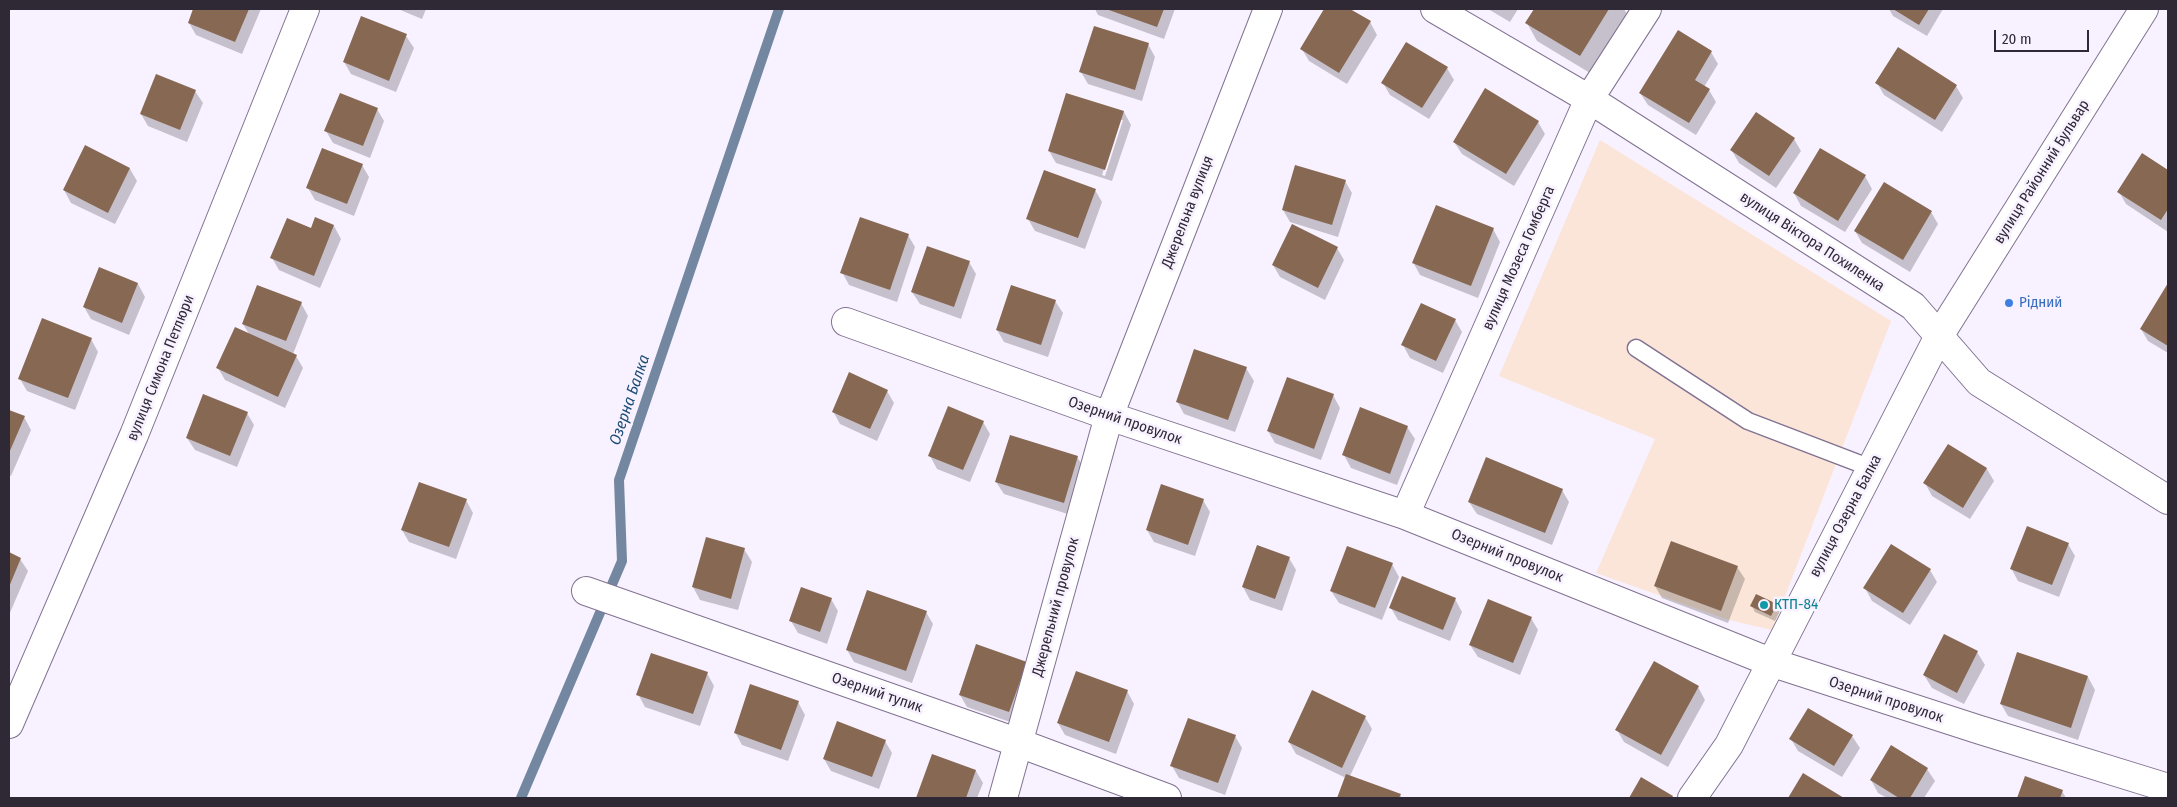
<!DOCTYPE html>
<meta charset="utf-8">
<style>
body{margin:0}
#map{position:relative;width:2177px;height:807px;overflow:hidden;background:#f8f1ff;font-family:"Fira Sans Condensed",sans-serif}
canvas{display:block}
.frame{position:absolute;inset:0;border:10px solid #2f2835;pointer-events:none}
.scale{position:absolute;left:1994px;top:30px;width:95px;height:22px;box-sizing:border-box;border:2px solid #2f2835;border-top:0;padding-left:6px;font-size:15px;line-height:18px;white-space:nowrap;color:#2f2835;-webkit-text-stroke:4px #f8f1ff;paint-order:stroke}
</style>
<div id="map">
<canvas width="2177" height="807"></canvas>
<div class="frame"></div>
<div class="scale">20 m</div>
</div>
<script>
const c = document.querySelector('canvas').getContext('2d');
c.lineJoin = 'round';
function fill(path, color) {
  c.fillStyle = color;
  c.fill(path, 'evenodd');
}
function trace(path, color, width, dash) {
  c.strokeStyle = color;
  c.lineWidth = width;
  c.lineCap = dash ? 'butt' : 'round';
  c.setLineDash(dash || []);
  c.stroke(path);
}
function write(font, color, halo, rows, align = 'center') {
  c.font = font + ' "Fira Sans Condensed",sans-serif';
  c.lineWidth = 5;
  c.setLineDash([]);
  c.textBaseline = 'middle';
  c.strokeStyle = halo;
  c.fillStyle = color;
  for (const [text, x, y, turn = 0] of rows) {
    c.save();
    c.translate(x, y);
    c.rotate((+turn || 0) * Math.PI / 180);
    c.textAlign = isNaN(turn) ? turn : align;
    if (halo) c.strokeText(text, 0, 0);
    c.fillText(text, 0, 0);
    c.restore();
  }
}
fill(new Path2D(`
 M 1600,140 L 1891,321 L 1772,630 L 1729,620 L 1596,573 L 1655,439 L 1499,376 Z`), '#fbe5d8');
fill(new Path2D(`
 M 195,9 L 261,9 L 242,54 L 196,35 L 189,23 Z
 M 398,9 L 426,9 L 422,19 Z
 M 1095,9 L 1175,9 L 1164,39 L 1098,15 Z
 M 1326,9 L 1347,9 L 1370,22 L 1377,35 L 1347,84 L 1309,61 L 1302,49 Z
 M 1488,9 L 1518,9 L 1510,22 Z
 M 1535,9 L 1624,9 L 1627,14 L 1590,73 L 1537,41 L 1527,23 Z
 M 1889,9 L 1943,9 L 1927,36 L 1893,16 Z
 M 406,36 L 414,48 L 396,92 L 351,74 L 344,62 Z
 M 1148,44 L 1155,57 L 1142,101 L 1088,84 L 1081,72 Z
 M 1711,52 L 1718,64 L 1704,87 L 1709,90 L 1716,102 L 1696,135 L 1648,105 L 1640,93 Z
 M 1447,68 L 1454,80 L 1429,119 L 1390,95 L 1383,83 Z
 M 1877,83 L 1956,86 L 1963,98 L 1942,132 L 1884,95 Z
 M 195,91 L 203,103 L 187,142 L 148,126 L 141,114 Z
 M 377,109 L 384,121 L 370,158 L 333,143 L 326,131 Z
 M 1124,112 L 1131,125 L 1112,181 L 1056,163 L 1049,151 ZM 1120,120 L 1123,120 L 1105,176 L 1102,175 Z
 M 1538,122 L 1545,134 L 1514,186 L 1462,154 L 1454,142 Z
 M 1794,139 L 1801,151 L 1776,188 L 1739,163 L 1732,151 Z
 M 86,147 L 130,169 L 137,181 L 115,224 L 71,203 L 64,190 Z
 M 2143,155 L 2168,171 L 2168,232 L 2126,204 L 2119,192 Z
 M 362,165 L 369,177 L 354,216 L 315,200 L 308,188 Z
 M 1865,176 L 1872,189 L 1845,232 L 1801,206 L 1794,193 Z
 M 1345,181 L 1352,193 L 1338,237 L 1290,222 L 1283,210 Z
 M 1095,190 L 1102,202 L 1085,249 L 1035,231 L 1028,219 Z
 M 1931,212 L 1938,224 L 1910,272 L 1862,243 L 1855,231 Z
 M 316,219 L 334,226 L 341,239 L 320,288 L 279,270 L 272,258 L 311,229 Z
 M 1493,229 L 1500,242 L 1478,298 L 1420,275 L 1413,262 Z
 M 908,235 L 915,247 L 897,302 L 849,285 L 842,272 Z
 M 1337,248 L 1344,260 L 1325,300 L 1280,277 L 1273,265 Z
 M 969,262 L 976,274 L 961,319 L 920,304 L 912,292 Z
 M 100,269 L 138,284 L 145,297 L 129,335 L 91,319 L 84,307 Z
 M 2168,285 L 2168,353 L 2148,341 L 2141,329 Z
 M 1055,301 L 1063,313 L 1048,357 L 1004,342 L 997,330 Z
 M 301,303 L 308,316 L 293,354 L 296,356 L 303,368 L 285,408 L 225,380 L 218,368 L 249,334 L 243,324 Z
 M 1455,320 L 1462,332 L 1443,373 L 1410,358 L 1403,345 Z
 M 91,339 L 98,352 L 75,410 L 27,391 L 20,379 Z
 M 1246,368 L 1254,381 L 1235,432 L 1184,414 L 1177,401 Z
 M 887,391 L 894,403 L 877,441 L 840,424 L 833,411 Z
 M 1333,395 L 1340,408 L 1321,460 L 1275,443 L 1268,431 Z
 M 9,411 L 24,417 L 31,430 L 11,476 L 9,475 Z
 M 247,413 L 254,425 L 237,467 L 195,450 L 187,438 Z
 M 983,422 L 990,434 L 970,482 L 937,469 L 930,456 Z
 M 1407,427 L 1415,439 L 1397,485 L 1351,468 L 1344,455 Z
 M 1948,445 L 1987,469 L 1994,481 L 1970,519 L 1932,496 L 1925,483 Z
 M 1077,457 L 1085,469 L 1071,515 L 1004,494 L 996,482 Z
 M 1562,490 L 1569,502 L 1552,545 L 1477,514 L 1469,502 Z
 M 466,500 L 473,513 L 456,559 L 409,542 L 402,530 Z
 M 1203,500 L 1210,512 L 1195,556 L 1154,542 L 1147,530 Z
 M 2068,544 L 2075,556 L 2059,597 L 2018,581 L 2011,568 Z
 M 744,549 L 752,562 L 738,610 L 700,600 L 693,587 Z
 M 9,554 L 20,559 L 28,571 L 9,615 Z
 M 1289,558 L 1296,570 L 1282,611 L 1250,600 L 1243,587 Z
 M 1392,564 L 1399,577 L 1382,620 L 1339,603 L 1331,591 Z
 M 1737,567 L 1745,579 L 1728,623 L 1662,598 L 1655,586 Z
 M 1930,570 L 1937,582 L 1910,625 L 1872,601 L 1865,588 Z
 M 831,599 L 838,611 L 827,644 L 798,633 L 791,621 Z
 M 1455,599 L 1462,612 L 1450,641 L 1398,620 L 1391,608 Z
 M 1777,605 L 1780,611 L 1775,621 L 1755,612 L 1752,606 Z
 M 926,612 L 933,624 L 912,683 L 854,662 L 847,650 Z
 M 1531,618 L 1538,630 L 1520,675 L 1478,657 L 1470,645 Z
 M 1945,635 L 1977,652 L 1985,665 L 1964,704 L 1932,688 L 1924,675 Z
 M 1026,663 L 1016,724 L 967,707 L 960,695 Z
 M 707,673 L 714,686 L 700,726 L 645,707 L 638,694 Z
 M 2088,677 L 2095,690 L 2078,740 L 2008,716 L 2001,704 Z
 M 1698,687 L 1705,700 L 1668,767 L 1624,742 L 1617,730 Z
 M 1127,691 L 1134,704 L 1116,754 L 1065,735 L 1058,723 Z
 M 798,702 L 805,715 L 788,761 L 742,745 L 735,732 Z
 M 1365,717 L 1372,729 L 1350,776 L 1400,795 L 1402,798 L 1339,798 L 1346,778 L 1296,754 L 1289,742 Z
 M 1235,736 L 1242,748 L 1225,795 L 1179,778 L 1172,766 Z
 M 1852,736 L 1860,748 L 1842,777 L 1798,751 L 1791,739 Z
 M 885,741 L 892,753 L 879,789 L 831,771 L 824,759 Z
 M 932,756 L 976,771 L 983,783 L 977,798 L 917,798 Z
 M 1927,769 L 1935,781 L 1924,798 L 1887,798 L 1878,793 L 1871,780 Z
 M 1804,775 L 1842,798 L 1789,798 Z
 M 2025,778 L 2062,791 L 2066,798 L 2018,798 Z`), '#0003');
trace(new Path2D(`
 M 521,798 L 622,561 L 619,480 L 779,9`), '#7487a1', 10);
fill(new Path2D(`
 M 193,9 L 249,9 L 235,42 L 188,23 Z
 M 1106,9 L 1164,9 L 1157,27 Z
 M 1324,9 L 1350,9 L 1371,21 L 1339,73 L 1300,49 Z
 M 1534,9 L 1609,9 L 1580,56 L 1525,23 Z
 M 1893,9 L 1929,9 L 1919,25 Z
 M 361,16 L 407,34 L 389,81 L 343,62 Z
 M 1094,26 L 1149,43 L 1135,90 L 1079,72 Z
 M 1678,30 L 1712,51 L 1695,80 L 1710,89 L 1689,123 L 1639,93 Z
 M 1406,42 L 1448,67 L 1422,108 L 1381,83 Z
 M 1898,47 L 1957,85 L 1935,120 L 1875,83 Z
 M 156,74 L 196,90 L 180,130 L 140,114 Z
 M 1485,88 L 1539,121 L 1506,174 L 1453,142 Z
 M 340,93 L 378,108 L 363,146 L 324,131 Z
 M 1066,93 L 1124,111 L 1105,170 L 1048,151 Z
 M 1756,112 L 1795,138 L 1769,176 L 1730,150 Z
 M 85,145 L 130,168 L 108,213 L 63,190 Z
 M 322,148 L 363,164 L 347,204 L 306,188 Z
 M 1820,148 L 1866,175 L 1838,221 L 1793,193 Z
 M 2142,153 L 2168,170 L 2168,209 L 2161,220 L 2117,192 Z
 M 1295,165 L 1346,180 L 1332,225 L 1282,210 Z
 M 1044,170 L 1096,189 L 1078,238 L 1026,219 Z
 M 1884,182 L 1932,211 L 1903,260 L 1854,231 Z
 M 1436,205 L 1494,228 L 1471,286 L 1412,263 Z
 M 315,217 L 334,225 L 314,276 L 270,258 L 287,218 L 311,228 Z
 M 860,217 L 909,234 L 890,290 L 840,273 Z
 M 1292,224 L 1338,247 L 1318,288 L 1272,265 Z
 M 927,246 L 970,261 L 954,307 L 911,292 Z
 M 99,267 L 138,283 L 122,323 L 83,307 Z
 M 2168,283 L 2168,346 L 2140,329 Z
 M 257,285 L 302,302 L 286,341 L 242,324 Z
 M 1011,285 L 1056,300 L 1041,345 L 996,330 Z
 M 1421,303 L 1456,319 L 1436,361 L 1401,345 Z
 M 42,318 L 92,338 L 68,398 L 18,379 Z
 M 235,327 L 297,355 L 278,397 L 216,368 Z
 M 1194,349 L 1247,367 L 1228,420 L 1176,402 Z
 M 849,372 L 888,390 L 870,429 L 832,412 Z
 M 1287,377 L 1334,394 L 1314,449 L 1267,431 Z
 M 203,394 L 248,412 L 230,456 L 186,438 Z
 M 948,406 L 984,421 L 963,470 L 928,456 Z
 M 1360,407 L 1408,426 L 1390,474 L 1342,455 Z
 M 9,410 L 25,416 L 9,453 Z
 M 1010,435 L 1078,456 L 1064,503 L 995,482 Z
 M 1948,444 L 1987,468 L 1963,508 L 1923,483 Z
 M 1486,457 L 1563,489 L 1545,533 L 1468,502 Z
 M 419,482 L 467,499 L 449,547 L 401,530 Z
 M 1161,484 L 1204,499 L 1188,545 L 1146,530 Z
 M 2027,526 L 2069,543 L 2052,585 L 2010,569 Z
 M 706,537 L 745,548 L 731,599 L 692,587 Z
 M 1671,541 L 1738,566 L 1721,611 L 1654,586 Z
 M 1891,544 L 1931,569 L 1903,613 L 1863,588 Z
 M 1257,545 L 1290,557 L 1275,599 L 1242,587 Z
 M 1347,546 L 1393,563 L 1375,608 L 1330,591 Z
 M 9,552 L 21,558 L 9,587 Z
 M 1402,576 L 1456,598 L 1443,630 L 1389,608 Z
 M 801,587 L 832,598 L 820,632 L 789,621 Z
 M 867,590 L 927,611 L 906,671 L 846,650 Z
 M 1756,594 L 1777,604 L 1771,616 L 1750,606 Z
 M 1488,599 L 1532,617 L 1513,663 L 1469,645 Z
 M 1944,634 L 1978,651 L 1957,693 L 1923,675 Z
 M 976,644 L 1027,662 L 1009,712 L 959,695 Z
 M 2017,652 L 2088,676 L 2071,728 L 2000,704 Z
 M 651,653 L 708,672 L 693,714 L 636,695 Z
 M 1654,661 L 1699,686 L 1661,755 L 1615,730 Z
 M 1076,671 L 1128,690 L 1109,742 L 1057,723 Z
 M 750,684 L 799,701 L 781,750 L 734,733 Z
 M 1312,690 L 1366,716 L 1342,768 L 1288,742 Z
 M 1808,708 L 1853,735 L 1834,766 L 1789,739 Z
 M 1188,718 L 1236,735 L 1218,783 L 1170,766 Z
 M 837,721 L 886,740 L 872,777 L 823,759 Z
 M 1891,745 L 1928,768 L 1910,798 L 1899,798 L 1870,780 Z
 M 932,754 L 976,770 L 966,798 L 916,798 Z
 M 1803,773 L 1844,798 L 1788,798 Z
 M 1346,774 L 1401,794 L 1399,798 L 1337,798 Z
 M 2025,776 L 2063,790 L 2060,798 L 2017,798 Z
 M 1641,777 L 1673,796 L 1672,798 L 1629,798 Z`), '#866853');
const service = new Path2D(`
 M 1636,348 L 1748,421 L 1871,468`);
const minor = new Path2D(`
 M 1435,9 L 1589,99 L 1913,306 L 1979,382 L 2168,500
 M 846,322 L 1109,416 L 1405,515 L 1770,662 L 1977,729 L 2168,788
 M 1405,515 L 1589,99 L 1647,9
 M 586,591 L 1019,743 L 1167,798
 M 9,724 L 134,435 L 305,9
 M 1003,798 L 1109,416 L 1268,9
 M 1692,798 L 1729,745 L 1939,336 L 2144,9`);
trace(service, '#817291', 19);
trace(minor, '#817291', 30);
trace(service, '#fff', 16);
trace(minor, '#fff', 28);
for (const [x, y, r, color] of [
 [2009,303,5,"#3f7fe0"],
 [1764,605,5,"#0f9aa8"]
]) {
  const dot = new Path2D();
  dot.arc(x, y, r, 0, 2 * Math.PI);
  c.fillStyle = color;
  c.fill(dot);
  trace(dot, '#f8f1ff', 2);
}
write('15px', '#2f2835', '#f8f1ff', [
 ["вулиця Районний Бульвар",2042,172,-58],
 ["Джерельна вулиця",1188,212,-69],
 ["вулиця Віктора Похиленка",1812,242,33],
 ["вулиця Мозеса Гомберга",1519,258,-66],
 ["вулиця Симона Петлюри",161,368,-68],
 ["Озерний провулок",1125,421,19],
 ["вулиця Озерна Балка",1846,516,-62],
 ["Озерний провулок",1507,556,22],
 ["Джерельний провулок",1056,607,-75],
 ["Озерний тупик",877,693,19],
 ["Озерний провулок",1886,700,18]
]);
write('15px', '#366cbe', '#f8f1ff', [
 ["Рідний",2019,303]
], 'left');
write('15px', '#0d838f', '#f8f1ff', [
 ["КТП-84",1774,605]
], 'left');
write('italic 16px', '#1f4d77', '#f8f1ff', [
 ["Озерна Балка",630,400,-71]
]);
</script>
